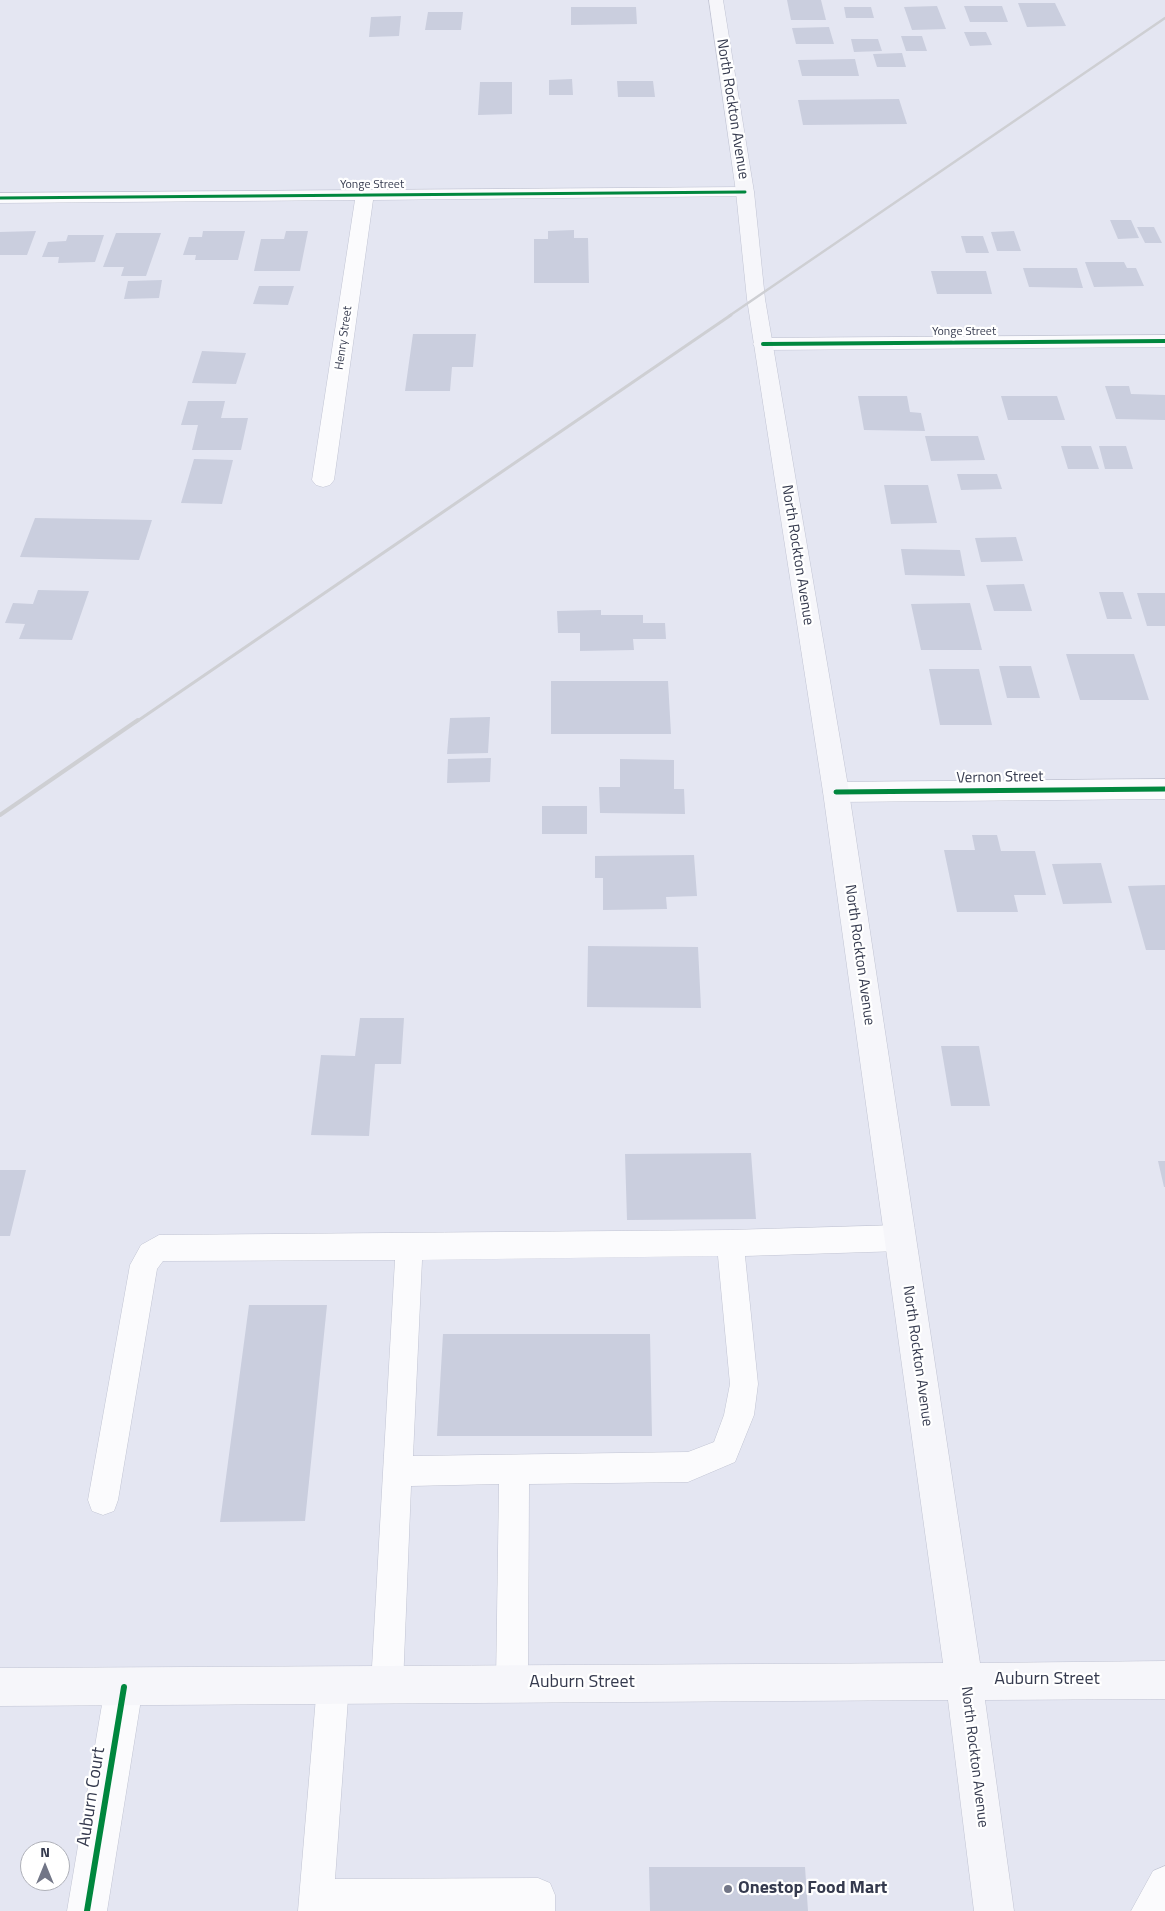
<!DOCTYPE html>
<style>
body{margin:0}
#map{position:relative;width:1165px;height:1911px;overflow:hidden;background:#e4e6f2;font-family:"Titillium Web",sans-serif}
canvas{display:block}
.north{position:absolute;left:20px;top:1841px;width:50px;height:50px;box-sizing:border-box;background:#fff;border:1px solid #aeb0b8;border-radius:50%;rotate:0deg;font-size:14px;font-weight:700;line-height:20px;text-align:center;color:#353a4e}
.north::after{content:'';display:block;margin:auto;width:18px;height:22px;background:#727687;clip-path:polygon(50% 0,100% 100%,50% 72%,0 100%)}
</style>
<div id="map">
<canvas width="1165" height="1911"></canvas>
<div class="north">N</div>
</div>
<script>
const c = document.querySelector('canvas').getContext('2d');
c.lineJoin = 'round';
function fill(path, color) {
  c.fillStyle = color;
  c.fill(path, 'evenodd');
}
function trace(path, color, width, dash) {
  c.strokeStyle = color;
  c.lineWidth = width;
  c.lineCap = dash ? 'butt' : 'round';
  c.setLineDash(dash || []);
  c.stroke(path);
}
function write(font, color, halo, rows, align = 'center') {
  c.font = font + ' "Titillium Web",sans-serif';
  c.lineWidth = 4.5;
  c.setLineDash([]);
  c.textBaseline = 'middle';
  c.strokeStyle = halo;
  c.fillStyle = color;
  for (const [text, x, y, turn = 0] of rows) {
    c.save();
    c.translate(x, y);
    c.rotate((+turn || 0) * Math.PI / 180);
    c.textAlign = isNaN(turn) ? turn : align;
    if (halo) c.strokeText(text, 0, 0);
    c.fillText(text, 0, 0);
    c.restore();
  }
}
fill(new Path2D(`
 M 787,0 L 821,0 L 826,20 L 791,20 Z
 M 1018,3 L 1055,3 L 1066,26 L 1027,27 Z
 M 937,6 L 946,29 L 912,30 L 904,7 Z
 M 964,6 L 1002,6 L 1008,22 L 970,22 Z
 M 571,7 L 636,7 L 637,24 L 571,25 Z
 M 844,7 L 871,7 L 874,18 L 846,18 Z
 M 428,12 L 463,12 L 461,30 L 425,30 Z
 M 401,16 L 399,36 L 369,37 L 371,17 Z
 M 829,27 L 834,44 L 796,44 L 792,28 Z
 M 964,32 L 986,32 L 992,45 L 970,46 Z
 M 901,36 L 922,36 L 927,51 L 906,51 Z
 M 851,39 L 878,39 L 882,51 L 854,52 Z
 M 902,53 L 906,67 L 877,67 L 873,54 Z
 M 855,59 L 859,76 L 802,76 L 798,60 Z
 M 572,79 L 573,95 L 549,95 L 549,80 Z
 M 617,81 L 653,81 L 655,97 L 618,97 Z
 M 480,82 L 512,82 L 512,114 L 478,115 Z
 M 899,99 L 907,124 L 803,125 L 798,100 Z
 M 1110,220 L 1131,220 L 1139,238 L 1118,239 Z
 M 1137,227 L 1154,227 L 1162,243 L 1145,243 Z
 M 574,230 L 574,238 L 588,238 L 589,283 L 534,283 L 534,239 L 548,239 L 548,231 Z
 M 36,231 L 27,255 L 0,255 L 0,232 Z
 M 203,231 L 245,231 L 238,260 L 195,260 L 196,255 L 183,255 L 189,237 L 202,237 Z
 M 286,231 L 308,231 L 300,271 L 254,271 L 261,239 L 284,239 Z
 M 1014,231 L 1021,251 L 997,251 L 991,232 Z
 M 116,233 L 161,233 L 146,276 L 121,276 L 124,267 L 103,267 Z
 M 68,235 L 104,235 L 95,262 L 58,263 L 59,257 L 42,257 L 48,242 L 66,241 Z
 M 961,236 L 983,236 L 989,253 L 966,253 Z
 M 1085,262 L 1124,262 L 1127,268 L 1136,268 L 1144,286 L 1094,287 Z
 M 1023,268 L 1077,268 L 1083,288 L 1029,287 Z
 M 931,271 L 986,271 L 992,294 L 937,294 Z
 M 162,280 L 159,298 L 124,299 L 128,281 Z
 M 259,286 L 294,286 L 288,305 L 253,304 Z
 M 413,334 L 476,334 L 473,367 L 452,367 L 450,391 L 405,391 Z
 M 202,351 L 246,353 L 236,384 L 192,383 Z
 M 1105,386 L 1129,386 L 1131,394 L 1165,395 L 1165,420 L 1116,419 Z
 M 858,396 L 907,396 L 910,412 L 921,413 L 925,431 L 864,430 Z
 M 1001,396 L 1057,396 L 1065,420 L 1008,420 Z
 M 188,401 L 225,401 L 221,418 L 248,418 L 241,450 L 192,450 L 198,425 L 181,425 Z
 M 925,436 L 978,436 L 985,460 L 931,461 Z
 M 1061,446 L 1091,446 L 1099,469 L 1068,469 Z
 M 1099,446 L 1126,446 L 1133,469 L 1105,469 Z
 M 194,459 L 233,460 L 222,504 L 181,503 Z
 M 957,474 L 997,474 L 1002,489 L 961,490 Z
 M 884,485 L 928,485 L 937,523 L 891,524 Z
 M 35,518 L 152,520 L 139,560 L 20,557 Z
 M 1016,537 L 1023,561 L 981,562 L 975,538 Z
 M 901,549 L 960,550 L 965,576 L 905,575 Z
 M 1024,584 L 1032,611 L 994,611 L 986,585 Z
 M 38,590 L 89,591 L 72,640 L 19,639 L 25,624 L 5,623 L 13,603 L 33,604 Z
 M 1099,592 L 1123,592 L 1132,619 L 1107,619 Z
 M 1137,593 L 1165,593 L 1165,626 L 1147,626 Z
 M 970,603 L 982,650 L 921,650 L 911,604 Z
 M 601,610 L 601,615 L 643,615 L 643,623 L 665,623 L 666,639 L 633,639 L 634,650 L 580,651 L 580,633 L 558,633 L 557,611 Z
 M 1066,654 L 1134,654 L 1149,700 L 1080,700 Z
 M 999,666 L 1031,666 L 1040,698 L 1007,698 Z
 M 929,669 L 979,669 L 992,725 L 940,725 Z
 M 551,681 L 668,681 L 671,734 L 551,734 Z
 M 490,717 L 488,753 L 447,754 L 450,718 Z
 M 491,758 L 490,782 L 447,783 L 448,759 Z
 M 620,759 L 674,760 L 674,789 L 684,789 L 685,814 L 600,813 L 599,787 L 620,787 Z
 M 542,806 L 587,806 L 587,834 L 542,834 Z
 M 972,835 L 997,835 L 1001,851 L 1035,851 L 1046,895 L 1014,895 L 1018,912 L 957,912 L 944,850 L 975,850 Z
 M 694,855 L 697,896 L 666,897 L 667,909 L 603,910 L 603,878 L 595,878 L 595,856 Z
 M 1101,863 L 1112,903 L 1063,904 L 1052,864 Z
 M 1165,885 L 1165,950 L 1146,950 L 1128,886 Z
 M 588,946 L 698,947 L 701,1008 L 587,1007 Z
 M 360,1018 L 404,1018 L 401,1064 L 375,1064 L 369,1136 L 311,1135 L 321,1055 L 355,1056 Z
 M 941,1046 L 979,1046 L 990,1106 L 951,1106 Z
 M 751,1153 L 756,1219 L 627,1220 L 625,1154 Z
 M 1158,1161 L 1165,1161 L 1165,1187 L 1164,1187 Z
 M 0,1170 L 26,1170 L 10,1236 L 0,1236 Z
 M 249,1305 L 327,1305 L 305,1521 L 220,1522 Z
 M 443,1334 L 650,1334 L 652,1436 L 437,1436 Z
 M 649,1867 L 805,1867 L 808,1911 L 650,1911 Z`), '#cacede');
const service = new Path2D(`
 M 900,1225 L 910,1229 L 914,1238 L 910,1247 L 900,1251 L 745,1256 L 758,1384 L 754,1415 L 735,1462 L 688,1482 L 529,1484 L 528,1683 L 523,1694 L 512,1699 L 501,1694 L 496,1683 L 499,1484 L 411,1486 L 403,1685 L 398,1696 L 387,1701 L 376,1696 L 371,1685 L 395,1260 L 163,1261 L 157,1269 L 118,1500 L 114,1511 L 103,1515 L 92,1511 L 88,1500 L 130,1265 L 141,1245 L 159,1235 L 730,1230 ZM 718,1256 L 730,1384 L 724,1415 L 714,1442 L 688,1452 L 413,1456 L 422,1260 Z
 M 333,1669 L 344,1674 L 349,1685 L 335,1879 L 538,1878 L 550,1883 L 555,1895 L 555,1911 L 298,1911 L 317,1685 L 322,1674 Z
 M 1165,1866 L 1165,1911 L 1131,1911 L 1153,1871 Z`);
const minor = new Path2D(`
 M 745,187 L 751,188 L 754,192 L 751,196 L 373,200 L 334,480 L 330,485 L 323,487 L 316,485 L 312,480 L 355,200 L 0,203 L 0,193 Z
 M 1165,335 L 1165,347 L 763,350 L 756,348 L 753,344 L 756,340 L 763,338 Z
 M 1165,779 L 1165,799 L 836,802 L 827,799 L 823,792 L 827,785 L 836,782 Z
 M 124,1668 L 137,1674 L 143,1687 L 107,1911 L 67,1911 L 105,1687 L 111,1674 Z`);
const secondary = new Path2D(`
 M 709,0 L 723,0 L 754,192 L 765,299 L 849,792 L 980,1663 L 1165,1661 L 1165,1699 L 985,1700 L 1014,1911 L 974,1911 L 948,1700 L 0,1706 L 0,1668 L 943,1663 L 823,792 L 747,299 L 736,192 Z`);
trace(service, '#c1c4d3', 1);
trace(minor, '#c1c4d3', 1);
trace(secondary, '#c1c4d3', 1);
fill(service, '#fbfbfd');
fill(minor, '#fbfbfd');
fill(secondary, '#f6f6fa');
trace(new Path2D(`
 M 729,316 L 1165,18`), '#cecfd3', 2.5);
trace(new Path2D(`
 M 136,722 L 731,315`), '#cecfd3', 3);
trace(new Path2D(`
 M 0,815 L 138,720`), '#cecfd3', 4);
trace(new Path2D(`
 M 0,198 L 745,192`), '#00873e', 3);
trace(new Path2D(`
 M 763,344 L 1165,341`), '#00873e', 4);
trace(new Path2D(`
 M 836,792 L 1165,789`), '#00873e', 5);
trace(new Path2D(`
 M 87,1911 L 124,1687`), '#00873e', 6);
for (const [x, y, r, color] of [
 [728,1889,5,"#727687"]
]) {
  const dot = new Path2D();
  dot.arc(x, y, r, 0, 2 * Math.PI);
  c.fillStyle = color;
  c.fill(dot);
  trace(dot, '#fff', 2);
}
write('12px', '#353a4e', '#fff', [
 ["Yonge Street",372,185],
 ["Yonge Street",964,332],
 ["Henry Street",344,338,-82]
]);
write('15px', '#353a4e', '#fff', [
 ["North Rockton Avenue",732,109,81],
 ["North Rockton Avenue",797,555,81],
 ["Vernon Street",1000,778,-1],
 ["North Rockton Avenue",859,955,82],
 ["North Rockton Avenue",917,1356,82],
 ["North Rockton Avenue",974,1757,83]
]);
write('18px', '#353a4e', '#fff', [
 ["Auburn Street",1047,1680],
 ["Auburn Street",582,1683],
 ["Auburn Court",92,1797,-81]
]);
write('bold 18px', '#353a4e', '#fff', [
 ["Onestop Food Mart",738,1889]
], 'left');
</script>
